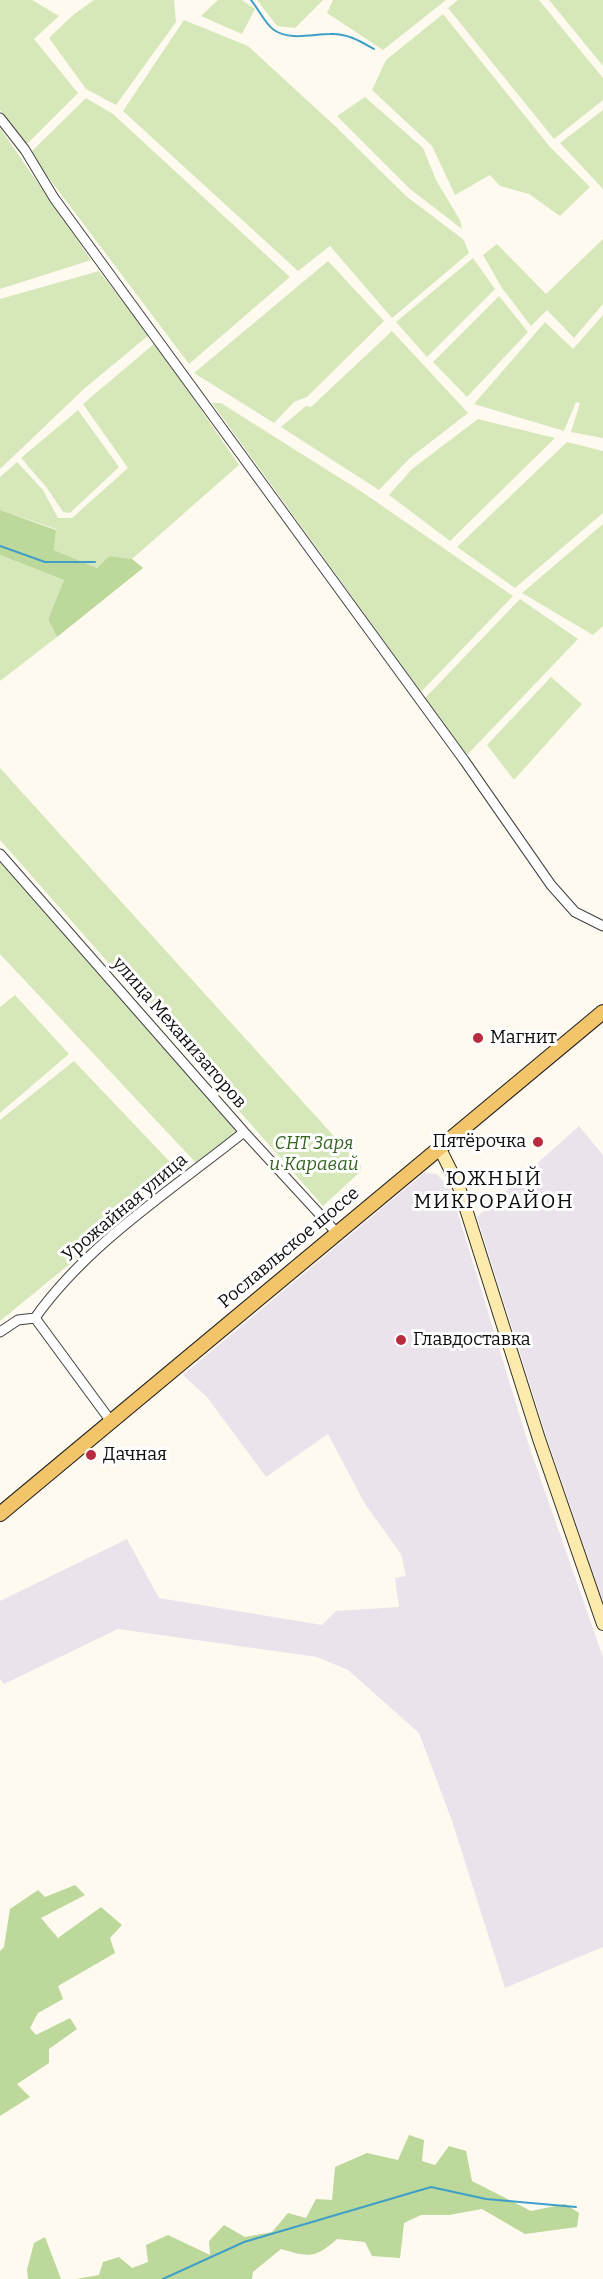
<!DOCTYPE html>
<meta charset="utf-8">
<style>
body{margin:0}
canvas{display:block;background:#fefaef}
</style>
<canvas width="603" height="2279"></canvas>
<script>
const c = document.querySelector('canvas').getContext('2d');
c.lineJoin = 'round';
function fill(path, color) {
  c.fillStyle = color;
  c.fill(path, 'evenodd');
}
function trace(path, color, width, dash) {
  c.strokeStyle = color;
  c.lineWidth = width;
  c.lineCap = dash ? 'butt' : 'round';
  c.setLineDash(dash || []);
  c.stroke(path);
}
function write(font, color, halo, rows, align = 'center') {
  c.font = font + ' Bitter,serif';
  c.lineWidth = 6;
  c.setLineDash([]);
  c.textBaseline = 'middle';
  c.strokeStyle = halo;
  c.fillStyle = color;
  for (const [text, x, y, turn = 0] of rows) {
    c.save();
    c.translate(x, y);
    c.rotate((+turn || 0) * Math.PI / 180);
    c.textAlign = isNaN(turn) ? turn : align;
    if (halo) c.strokeText(text, 0, 0);
    c.fillText(text, 0, 0);
    c.restore();
  }
}
fill(new Path2D(`
 M 579,1126 L 603,1155 L 603,1601 L 546,1435 L 477,1217 Z
 M 424,1173 L 437,1174 L 451,1191 L 529,1446 L 603,1657 L 603,1947 L 505,1988 L 452,1821 L 419,1733 L 348,1670 L 317,1657 L 118,1629 L 4,1684 L 0,1679 L 0,1601 L 127,1539 L 159,1598 L 322,1625 L 336,1611 L 399,1607 L 395,1578 L 406,1576 L 401,1554 L 365,1504 L 328,1434 L 266,1477 L 207,1397 L 183,1375 Z`), '#eae3ec');
fill(new Path2D(`
 M 0,0 L 32,0 L 59,16 L 34,39 L 78,93 L 28,143 L 24,143 L 0,110 Z
 M 94,0 L 174,0 L 176,22 L 116,105 L 86,89 L 49,38 L 73,15 Z
 M 218,0 L 242,0 L 255,9 L 242,34 L 201,16 Z
 M 257,0 L 323,0 L 295,28 L 277,26 Z
 M 333,0 L 446,0 L 383,50 L 327,13 Z
 M 458,0 L 539,0 L 603,78 L 603,100 L 554,139 L 448,8 Z
 M 549,0 L 603,0 L 603,66 Z
 M 443,14 L 550,147 L 590,187 L 560,216 L 529,194 L 500,186 L 490,175 L 455,195 L 432,146 L 372,90 L 386,60 Z
 M 184,20 L 248,46 L 334,125 L 406,196 L 464,240 L 469,253 L 392,318 L 330,246 L 298,271 L 123,111 Z
 M 365,97 L 423,148 L 436,180 L 460,220 L 462,229 L 410,189 L 337,116 Z
 M 86,98 L 113,114 L 290,277 L 189,364 L 30,153 Z
 M 603,110 L 603,189 L 560,143 Z
 M 0,128 L 91,260 L 0,289 Z
 M 603,239 L 603,304 L 574,338 L 547,310 L 531,326 L 502,288 L 483,255 L 497,244 L 546,294 Z
 M 473,258 L 495,289 L 427,357 L 396,322 Z
 M 328,261 L 384,321 L 307,397 L 294,402 L 274,423 L 194,373 Z
 M 99,271 L 149,335 L 85,388 L 0,469 L 0,299 Z
 M 499,296 L 528,332 L 467,397 L 433,362 Z
 M 603,315 L 603,438 L 571,432 L 580,403 L 576,402 L 564,431 L 474,404 L 545,322 L 573,349 Z
 M 392,331 L 468,413 L 410,458 L 379,490 L 281,427 L 306,406 L 311,407 Z
 M 155,343 L 239,465 L 132,559 L 109,556 L 97,568 L 54,550 L 56,529 L 0,510 L 0,477 L 17,462 L 43,490 L 58,518 L 72,518 L 128,468 L 83,404 Z
 M 212,403 L 221,403 L 362,492 L 513,596 L 421,692 Z
 M 78,410 L 119,467 L 70,513 L 63,512 L 47,488 L 21,458 Z
 M 478,419 L 555,438 L 450,541 L 389,495 L 412,469 Z
 M 567,442 L 603,451 L 603,513 L 515,588 L 457,547 Z
 M 603,524 L 603,626 L 593,635 L 522,593 Z
 M 0,555 L 64,580 L 48,619 L 57,637 L 0,681 Z
 M 520,599 L 578,639 L 467,755 L 425,698 Z
 M 551,677 L 582,704 L 514,780 L 487,745 Z
 M 0,768 L 361,1166 L 361,1171 L 323,1206 L 0,840 Z
 M 0,855 L 242,1127 L 196,1163 L 0,954 Z
 M 15,995 L 69,1054 L 0,1113 L 0,1007 Z
 M 74,1061 L 171,1163 L 110,1231 L 0,1321 L 0,1120 Z`), '#d6e8ba');
fill(new Path2D(`
 M 0,510 L 56,530 L 54,550 L 97,568 L 109,556 L 132,559 L 143,568 L 57,637 L 48,619 L 64,580 L 0,555 Z
 M 75,1885 L 85,1895 L 41,1918 L 58,1938 L 101,1907 L 122,1925 L 110,1938 L 115,1953 L 58,1986 L 63,1999 L 38,2013 L 30,2028 L 36,2035 L 70,2018 L 77,2029 L 49,2049 L 49,2063 L 17,2084 L 30,2097 L 0,2116 L 0,1951 L 4,1947 L 10,1909 L 38,1890 L 45,1897 Z
 M 409,2135 L 424,2140 L 422,2161 L 435,2165 L 449,2146 L 466,2151 L 472,2181 L 531,2211 L 565,2204 L 579,2213 L 577,2227 L 525,2234 L 482,2209 L 449,2215 L 421,2215 L 404,2223 L 400,2258 L 372,2256 L 365,2242 L 337,2239 C 315,2259 308,2257 281,2249 L 253,2272 L 252,2279 L 76,2279 L 99,2275 L 103,2262 L 119,2257 L 132,2268 L 148,2262 L 146,2245 L 168,2235 L 210,2255 L 209,2241 L 224,2225 L 245,2237 L 272,2232 L 288,2213 L 306,2218 L 316,2199 L 332,2200 L 335,2167 L 367,2153 L 398,2160 Z
 M 45,2237 L 61,2279 L 28,2279 L 27,2270 L 34,2243 Z`), '#bcd89a');
trace(new Path2D(`
 M 251,0 C 258,8 265,24 274,30 C 290,41 313,34 330,34 C 347,33 360,41 374,49
 M 0,546 L 45,562 L 95,562
 M 163,2279 L 244,2242 L 431,2187 L 486,2199 L 576,2207`), '#3f9fc8', 2);
const street = new Path2D(`
 M 0,118 L 25,150 L 54,198 L 464,760 L 551,885 L 575,912 L 603,926
 M 0,854 L 244,1132 L 336,1232
 M 35,1318 L 110,1420
 M 0,1332 L 18,1320 L 35,1318 C 88,1243 173,1189 244,1132`);
const secondary = new Path2D(`
 M 439,1147 L 459,1187 L 539,1439 L 603,1624`);
const primary = new Path2D(`
 M 0,1514 L 603,1012`);
trace(street, '#414141', 11);
trace(secondary, '#303030', 14);
trace(primary, '#1f1f1f', 16);
trace(street, '#fff', 9);
trace(secondary, '#fcebad', 12);
trace(primary, '#f3c56a', 14);
for (const [x, y, r, color] of [
 [478,1038,6,"#b92b3f"],
 [538,1142,6,"#b92b3f"],
 [401,1340,6,"#b92b3f"],
 [91,1455,6,"#b92b3f"]
]) {
  const dot = new Path2D();
  dot.arc(x, y, r, 0, 2 * Math.PI);
  c.fillStyle = color;
  c.fill(dot);
  trace(dot, '#fff', 2);
}
write('18px', '#0e0e0e', '#fff', [
 ["улица Механизаторов",179,1033,49],
 ["Урожайная улица",125,1208,-40],
 ["Рославльское шоссе",289,1248,-40]
]);
write('18px', '#0e0e0e', '#fff', [
 ["Магнит",490,1038],
 ["Пятёрочка",526,1142,"right"],
 ["Главдоставка",413,1340],
 ["Дачная",103,1455]
], 'left');
write('italic 18px', '#356320', '#fff', [
 ["СНТ Заря",314,1144],
 ["и Каравай",314,1165]
]);
c.letterSpacing = '1.5px';
write('20px', '#0e0e0e', '#fff', [
 ["ЮЖНЫЙ",494,1179],
 ["МИКРОРАЙОН",494,1202]
]);
c.letterSpacing = '0px';
</script>
